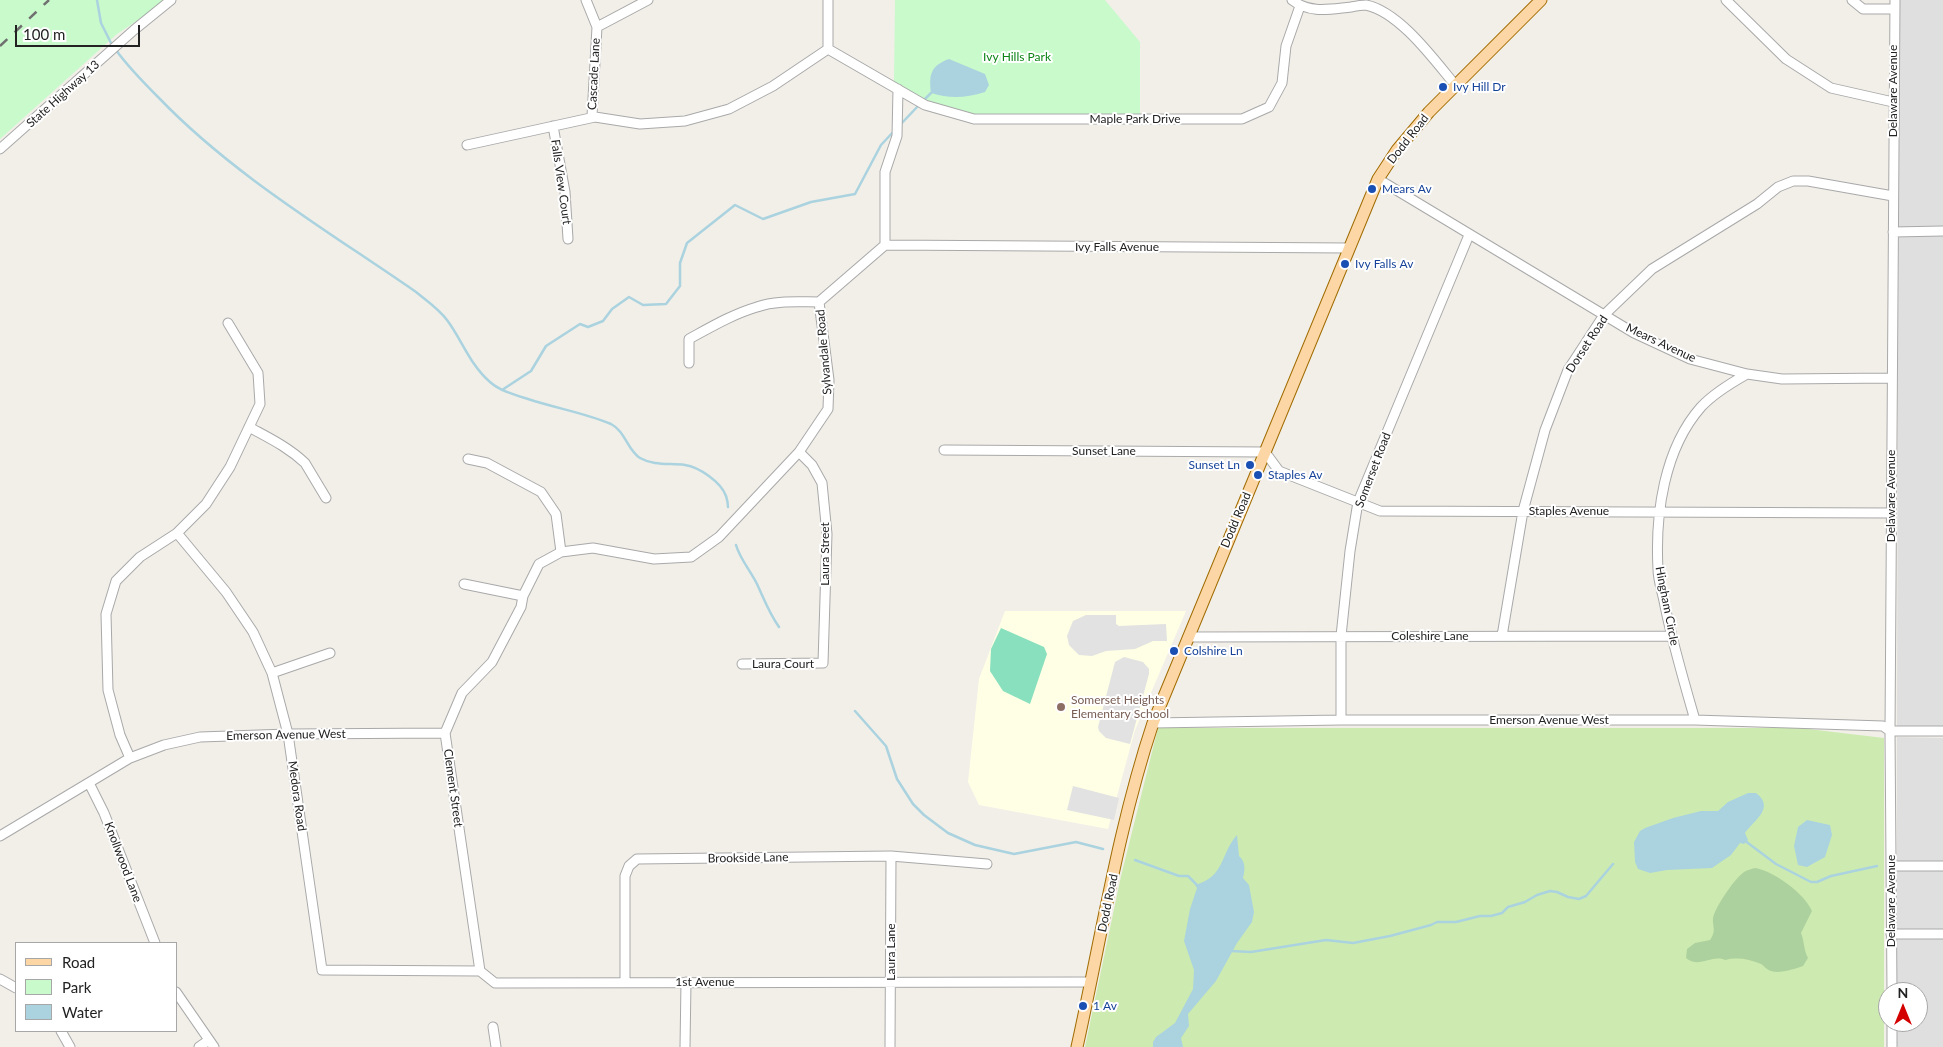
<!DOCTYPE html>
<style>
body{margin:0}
#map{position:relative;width:1943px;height:1047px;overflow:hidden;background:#f2efe9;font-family:Lato,sans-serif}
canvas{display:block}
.legend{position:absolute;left:15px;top:942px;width:162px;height:90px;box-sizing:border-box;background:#fff;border:1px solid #a7a7a7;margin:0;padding:6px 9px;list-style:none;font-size:15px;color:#222}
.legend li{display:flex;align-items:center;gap:10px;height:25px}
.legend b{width:25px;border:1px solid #a7a7a7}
.north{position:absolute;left:1878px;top:982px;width:50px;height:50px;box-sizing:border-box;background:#fff;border:1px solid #a7a7a7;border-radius:50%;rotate:0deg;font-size:14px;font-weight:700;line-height:20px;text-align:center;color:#222}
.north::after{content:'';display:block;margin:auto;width:18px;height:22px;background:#d40000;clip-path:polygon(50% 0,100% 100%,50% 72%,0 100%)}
.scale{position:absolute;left:15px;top:25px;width:125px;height:22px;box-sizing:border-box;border:2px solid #222;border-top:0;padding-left:6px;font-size:15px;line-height:18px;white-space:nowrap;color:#222;-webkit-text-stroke:4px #fff;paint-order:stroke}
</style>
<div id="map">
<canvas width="1943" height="1047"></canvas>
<ul class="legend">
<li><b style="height:6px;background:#fcd6a4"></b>Road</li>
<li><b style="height:14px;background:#c8facc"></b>Park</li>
<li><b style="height:14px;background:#aad3df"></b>Water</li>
</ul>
<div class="north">N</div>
<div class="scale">100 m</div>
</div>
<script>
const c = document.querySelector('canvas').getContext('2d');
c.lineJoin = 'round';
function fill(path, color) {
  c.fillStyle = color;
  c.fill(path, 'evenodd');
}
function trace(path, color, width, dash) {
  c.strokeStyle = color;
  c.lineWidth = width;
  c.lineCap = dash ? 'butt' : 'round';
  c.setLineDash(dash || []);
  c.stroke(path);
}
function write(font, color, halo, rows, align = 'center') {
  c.font = font + ' Lato,sans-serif';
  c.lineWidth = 4;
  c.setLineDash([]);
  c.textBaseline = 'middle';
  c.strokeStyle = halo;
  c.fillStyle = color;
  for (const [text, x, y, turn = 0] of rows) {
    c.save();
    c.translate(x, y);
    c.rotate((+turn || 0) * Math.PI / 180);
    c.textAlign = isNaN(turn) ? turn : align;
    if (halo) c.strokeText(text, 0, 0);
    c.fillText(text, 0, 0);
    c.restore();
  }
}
fill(new Path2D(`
 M 1899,0 L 1943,0 L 1943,728 L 1897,727 Z
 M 1897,737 L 1943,738 L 1943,1047 L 1897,1047 L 1897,1022 L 1918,1022 L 1918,992 L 1897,992 Z`), '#e0dfdf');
fill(new Path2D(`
 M 1005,611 L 1186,611 L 1135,730 L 1108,829 L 979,805 L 968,782 L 979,679 Z`), '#ffffe5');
fill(new Path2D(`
 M 1158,728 L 1800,728 L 1884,738 L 1884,1047 L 1085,1047 L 1121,876 Z`), '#cdebb0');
fill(new Path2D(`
 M 1755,868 C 1774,871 1804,893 1812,911 L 1801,933 C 1805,943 1803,948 1808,958 L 1803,966 C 1794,969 1780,974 1771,971 C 1767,970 1764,966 1761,964 C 1749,959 1737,957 1725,960 C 1712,954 1699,969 1686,958 L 1687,949 L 1695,943 L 1710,940 C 1717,930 1712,927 1713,918 C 1715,907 1735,878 1744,872 C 1747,870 1751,869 1755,868 Z`), '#add19e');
fill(new Path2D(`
 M 0,0 L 168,0 L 117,34 L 0,139 Z
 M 895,0 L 1105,0 L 1140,42 L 1140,114 L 963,114 L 932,105 L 894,81 Z`), '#c8facc');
fill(new Path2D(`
 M 1001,628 L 1044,647 L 1047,654 L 1030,704 L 1003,691 L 990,671 L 991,649 Z`), '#88e0be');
fill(new Path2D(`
 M 1086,615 L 1116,615 L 1116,624 L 1119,626 L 1166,624 L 1167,641 L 1153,641 L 1135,649 L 1106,651 L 1092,656 L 1079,655 L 1069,645 L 1067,636 L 1073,621 Z
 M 1124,657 L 1143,662 L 1149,669 L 1149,674 L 1130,744 L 1106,738 L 1099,731 L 1098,727 L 1115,662 Z
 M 1073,786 L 1119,798 L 1114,820 L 1067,810 Z`), '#e2e2e2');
fill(new Path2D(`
 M 949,59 L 985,74 L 989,85 L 985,92 C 965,98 950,99 931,93 C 929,75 930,66 949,59 Z
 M 1748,793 L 1756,793 C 1776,808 1753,821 1745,833 L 1748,840 L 1744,844 L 1740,843 L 1731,855 L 1712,868 L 1667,870 L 1650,873 L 1638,869 L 1635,862 L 1634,842 L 1640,831 L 1645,828 L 1673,818 L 1701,811 L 1718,811 L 1728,802 Z
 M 1807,820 L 1830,825 L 1832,835 L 1825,857 L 1807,867 L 1798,865 L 1794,846 L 1798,827 Z
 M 1237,835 L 1239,856 C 1246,862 1245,870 1243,878 L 1249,885 L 1254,912 L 1252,922 L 1237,943 L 1216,981 L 1188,1014 L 1189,1026 L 1181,1038 L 1183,1047 L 1153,1047 L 1153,1042 L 1156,1037 L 1175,1023 L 1193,989 L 1194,970 L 1184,941 L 1190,909 L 1197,888 L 1195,885 C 1225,877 1220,854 1237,835 Z`), '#aad3df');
trace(new Path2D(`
 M 97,0 L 101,23 L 112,45
 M 116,50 C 128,67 144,83 159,98 C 233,175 328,231 416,292 C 427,301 439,309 447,320 C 462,340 470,365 490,382 C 500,391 515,395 528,399 C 555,408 585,413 611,424 C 625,431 628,451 640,458 C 654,466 670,463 685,465 C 699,467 721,482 726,496 C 727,499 728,504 728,507
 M 923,101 L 931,93
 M 900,125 L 919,105
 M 502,390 L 531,371 L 546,346 L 580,324 L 588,327 L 603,321 L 612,309 L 629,297 L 643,305 L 666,304 L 680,286 L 680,263 L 687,243 L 735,205 L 763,219 L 811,202 L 855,194 L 881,145 L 895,130
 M 736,545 C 740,559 750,570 757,584 C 764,599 769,613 779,627
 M 855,711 L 886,746 L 897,779 L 913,804 L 924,815 L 948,833 L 975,845 L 1014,854 L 1076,842 L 1103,849
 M 1744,840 L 1776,864 L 1811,882 L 1817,882 L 1831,876 L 1877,866
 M 1135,860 L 1179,876 L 1188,876 L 1198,886
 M 1231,951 L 1251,952 L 1326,940 L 1353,943 L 1390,936 L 1431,925 L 1437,922 L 1456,922 L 1480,916 L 1491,916 L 1502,913 L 1508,907 L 1525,902 L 1537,895 L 1550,891 L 1557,892 L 1568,897 L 1579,899 L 1586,896 L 1613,864`), '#aad3df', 2.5);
const minor = new Path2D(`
 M 586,0 L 597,27 L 592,116 L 595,117
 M 828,0 L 828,49
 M 1292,0 C 1310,14 1330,9 1351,7 C 1356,6 1361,5 1366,5 C 1400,12 1435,61 1456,86
 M 1726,0 L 1786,59 L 1831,88 L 1893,102
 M 1852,0 L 1863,9 L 1894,9
 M 597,27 L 648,0
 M 828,49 L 925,105 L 974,119 L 1242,119 L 1269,107 L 1282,83 L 1286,46 L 1300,6
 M 553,126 L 565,192 L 568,239
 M 467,145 L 595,117 L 640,124 L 685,121 L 729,109 L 773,86 L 828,49
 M 0,149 L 134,30 L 171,0
 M 1378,179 L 1634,333 L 1690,359 L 1747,374 L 1782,379 L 1892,378
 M 1893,232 L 1943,231
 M 885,245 L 1349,248
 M 819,302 L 885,245 L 885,172 L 897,136 L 898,89
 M 689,363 L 689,339 C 711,327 733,314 757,307 C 776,300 799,302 819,302
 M 249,427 C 269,438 288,447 305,463 L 326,498
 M 944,450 L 1265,452 L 1279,471 L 1380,511 L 1891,513
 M 468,459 L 487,463 L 541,492 L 556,514 L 561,552
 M 177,533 L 226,592 L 253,632 L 272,673 L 288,734 L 322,970 L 480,971 L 495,983 L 1091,982
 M 464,584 L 523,596
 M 1502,636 L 1523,511 L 1545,430 L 1568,370 L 1604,315 L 1652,269 L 1757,204 L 1778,187 L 1793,181 L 1808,181 L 1893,196
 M 1188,637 L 1671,636
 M 742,664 L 823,663 L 827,534 L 822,483 L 812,465 L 799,452
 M 272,673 L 330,653
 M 1341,720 L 1341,636 L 1350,551 L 1358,502 L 1469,235
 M 1695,720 C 1684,682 1673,645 1665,606 C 1663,594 1658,581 1658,569 C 1655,514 1664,449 1701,407 C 1714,393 1731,383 1747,374
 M 1153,723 L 1341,720 L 1695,720 L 1883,726 L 1890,731 L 1943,731
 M 130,758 L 120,735 L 108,690 L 106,614 L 116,581 L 140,557 L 177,533 L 206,504 L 230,467 L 260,404 L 258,373 L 228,323
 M 89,783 L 104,813 L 155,943
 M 0,836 L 130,758 L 164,745 L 200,737 L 288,734 L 445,733
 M 1891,866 L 1943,866
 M 1891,934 L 1943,934
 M 480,971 L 445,733 L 462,693 L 492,662 L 521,607 L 523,596 L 539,564 L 561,552 L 593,548 L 654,559 L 691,557 L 719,537 L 799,452 L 828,409 L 829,380 L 819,302
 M 0,979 L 16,988
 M 625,982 L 625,876 L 629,866 L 637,859 L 891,856 L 987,864
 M 176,992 L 214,1047
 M 1892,992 L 1890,731 L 1895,0
 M 1892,1022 L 1892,1047
 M 493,1027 L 496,1047
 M 61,1031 L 70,1047
 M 199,1047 L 209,1040
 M 685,1047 L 686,982
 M 890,1047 L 891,856`);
const major = new Path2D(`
 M 1077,1047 C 1101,939 1118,828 1153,723 L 1378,179 L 1397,150 L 1429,112 L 1541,0`);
trace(minor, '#a9a9a9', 11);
trace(major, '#a06b00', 13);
trace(minor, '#fff', 9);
trace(major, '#fcd6a4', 11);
trace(new Path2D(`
 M 0,46 L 49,0`), '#707070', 2.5, [10, 10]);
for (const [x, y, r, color] of [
 [1443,87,5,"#1a4fb4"],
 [1372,189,5,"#1a4fb4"],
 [1345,264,5,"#1a4fb4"],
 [1250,465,5,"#1a4fb4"],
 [1258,475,5,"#1a4fb4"],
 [1174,651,5,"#1a4fb4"],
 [1061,707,5,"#8d6e63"],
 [1083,1006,5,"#1a4fb4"]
]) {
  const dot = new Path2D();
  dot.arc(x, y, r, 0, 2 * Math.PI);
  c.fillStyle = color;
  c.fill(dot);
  trace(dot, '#fff', 2);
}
write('12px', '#0c8416', '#fff', [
 ["Ivy Hills Park",1017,57]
]);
write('12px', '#222', '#fff', [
 ["Cascade Lane",594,74,-87],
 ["Delaware Avenue",1893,91,-90],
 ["State Highway 13",63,94,-42],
 ["Maple Park Drive",1135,119],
 ["Dodd Road",1408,139,-52],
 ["Falls View Court",561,182,82],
 ["Ivy Falls Avenue",1117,247],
 ["Mears Avenue",1661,343,25],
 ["Dorset Road",1587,344,-57],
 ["Sylvandale Road",824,352,-95],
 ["Sunset Lane",1104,451],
 ["Somerset Road",1373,470,-69],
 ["Delaware Avenue",1891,496,-90],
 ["Staples Avenue",1569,511],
 ["Dodd Road",1236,520,-67],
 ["Laura Street",825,554,-90],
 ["Hingham Circle",1667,606,79],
 ["Coleshire Lane",1430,636],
 ["Laura Court",783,664],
 ["Emerson Avenue West",1549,720],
 ["Emerson Avenue West",286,735,-1],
 ["Clement Street",453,788,82],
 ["Medora Road",297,796,82],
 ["Brookside Lane",748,858,-1],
 ["Knollwood Lane",123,862,69],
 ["Delaware Avenue",1891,901,-90],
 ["Dodd Road",1108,903,-78],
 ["Laura Lane",891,952,-90],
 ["1st Avenue",705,982]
]);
write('12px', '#164399', '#fff', [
 ["Ivy Hill Dr",1453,87],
 ["Mears Av",1382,189],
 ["Ivy Falls Av",1355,264],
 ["Sunset Ln",1240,465,"right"],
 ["Staples Av",1268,475],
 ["Colshire Ln",1184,651],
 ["1 Av",1093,1006]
], 'left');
write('12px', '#785e54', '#fff', [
 ["Somerset Heights",1071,700],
 ["Elementary School",1071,714]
], 'left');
</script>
